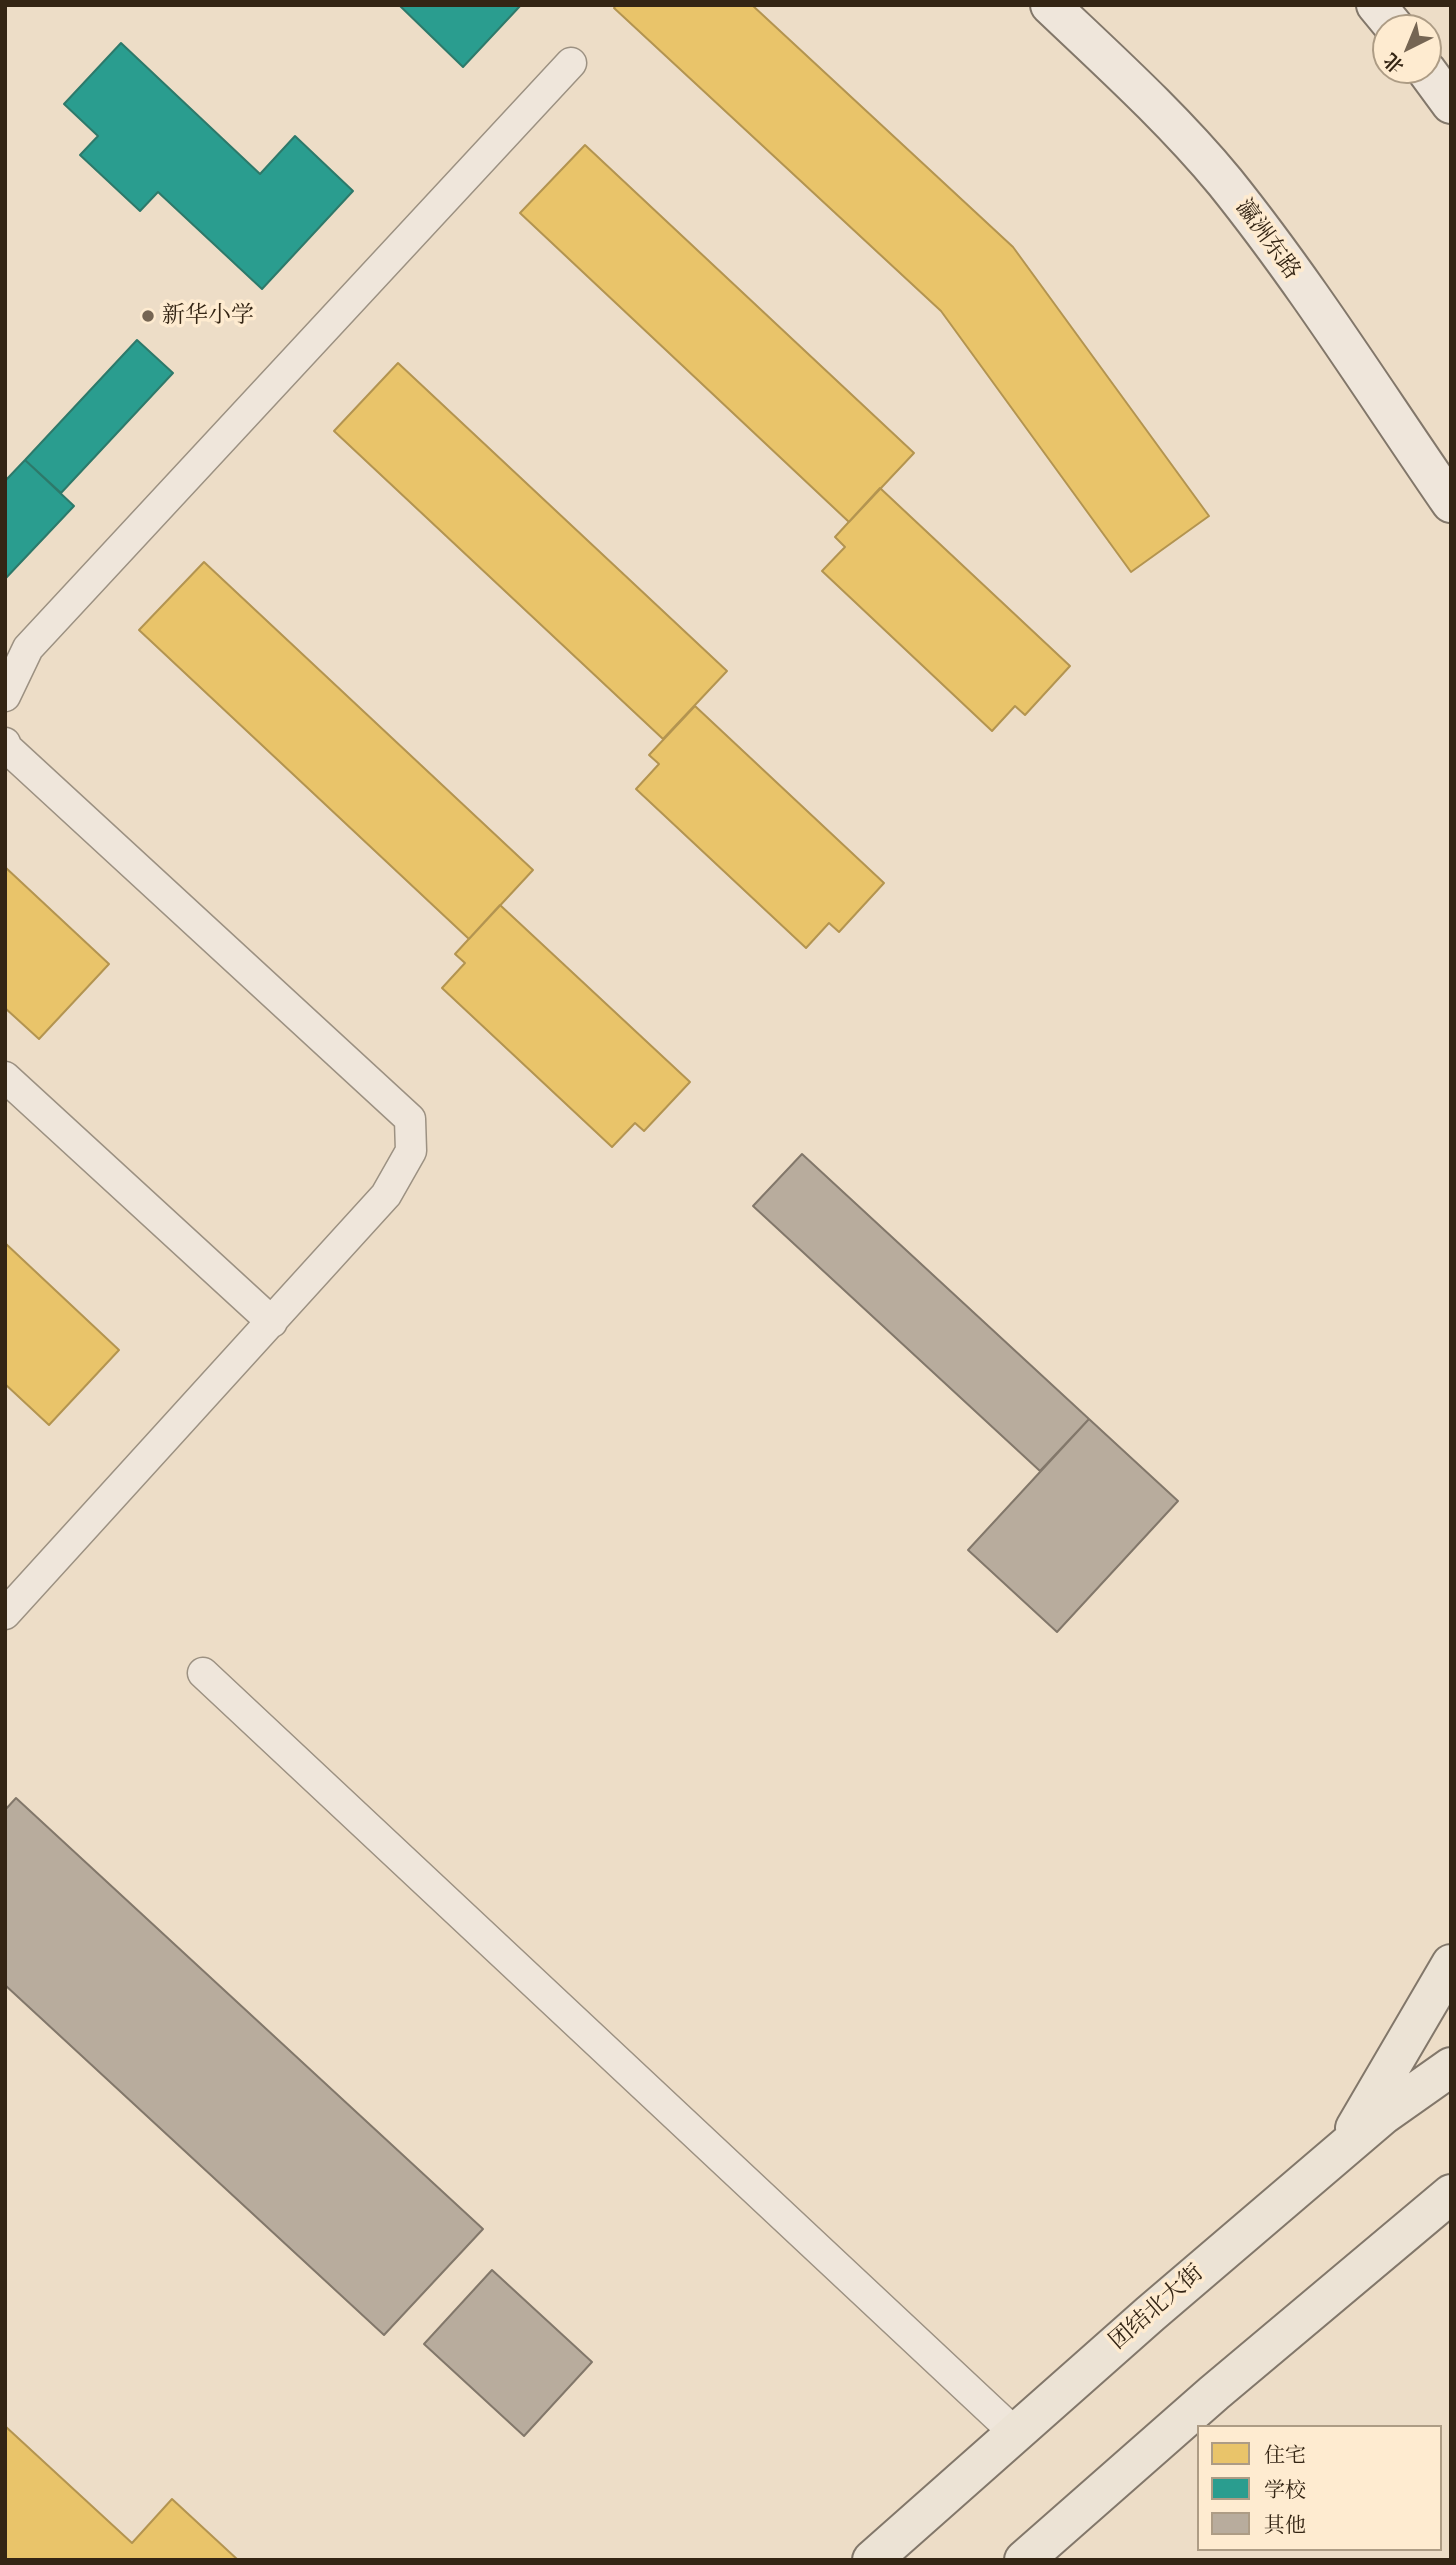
<!DOCTYPE html>
<meta charset="utf-8">
<style>
body{margin:0}
#map{position:relative;width:1456px;height:2565px;overflow:hidden;background:#edddc7;font-family:"Libre Bodoni","Noto Serif SC",serif}
canvas{display:block}
.frame{position:absolute;inset:0;border:7px solid #342514;pointer-events:none}
.legend{position:absolute;left:1197px;top:2425px;width:245px;height:126px;box-sizing:border-box;background:#feebd0;border:2px solid #ad9c85;margin:0;padding:9px 12px;list-style:none;font-size:21px;color:#342514}
.legend li{display:flex;align-items:center;gap:14px;height:35px}
.legend b{width:35px;border:2px solid #ad9c85}
.north{position:absolute;left:1372px;top:14px;width:70px;height:70px;box-sizing:border-box;background:#feebd0;border:2px solid #ad9c85;border-radius:50%;rotate:223deg;font-size:19px;font-weight:700;line-height:28px;text-align:center;color:#342514}
.north::after{content:'';display:block;margin:auto;width:24px;height:32px;background:#756553;clip-path:polygon(50% 0,100% 100%,50% 72%,0 100%)}
</style>
<div id="map">
<canvas width="1456" height="2565"></canvas>
<div class="frame"></div>
<ul class="legend">
<li><b style="height:19px;background:#e9c46a"></b>住宅</li>
<li><b style="height:19px;background:#2a9d8f"></b>学校</li>
<li><b style="height:19px;background:#b8ac9d"></b>其他</li>
</ul>
<div class="north">北</div>
</div>
<script>
const c = document.querySelector('canvas').getContext('2d');
c.lineJoin = 'round';
function fill(path, color) {
  c.fillStyle = color;
  c.fill(path, 'evenodd');
}
function trace(path, color, width, dash) {
  c.strokeStyle = color;
  c.lineWidth = width;
  c.lineCap = dash ? 'butt' : 'round';
  c.setLineDash(dash || []);
  c.stroke(path);
}
function write(font, color, halo, rows, align = 'center') {
  c.font = font + ' "Libre Bodoni","Noto Serif SC",serif';
  c.lineWidth = 7;
  c.setLineDash([]);
  c.textBaseline = 'middle';
  c.strokeStyle = halo;
  c.fillStyle = color;
  for (const [text, x, y, turn = 0] of rows) {
    c.save();
    c.translate(x, y);
    c.rotate((+turn || 0) * Math.PI / 180);
    c.textAlign = isNaN(turn) ? turn : align;
    if (halo) c.strokeText(text, 0, 0);
    c.fillText(text, 0, 0);
    c.restore();
  }
}
const homes = new Path2D(`
 M 616,5 L 752,5 L 1013,247 L 1209,516 L 1131,572 L 941,311 L 614,8 Z
 M 585,145 L 914,453 L 849,522 L 520,213 Z
 M 398,363 L 727,671 L 663,739 L 334,431 Z
 M 880,488 L 1070,666 L 1025,715 L 1015,706 L 992,731 L 822,571 L 845,547 L 835,537 Z
 M 204,562 L 533,870 L 469,939 L 139,630 Z
 M 695,706 L 884,883 L 839,932 L 829,923 L 806,948 L 636,789 L 659,764 L 649,755 Z
 M 5,867 L 109,964 L 39,1039 L 5,1008 Z
 M 500,905 L 690,1082 L 644,1131 L 635,1123 L 612,1147 L 442,988 L 465,963 L 455,954 Z
 M 5,1243 L 119,1350 L 49,1425 L 5,1384 Z
 M 5,2426 L 132,2543 L 172,2499 L 238,2560 L 5,2560 Z`);
fill(homes, '#e9c46a');
trace(homes, '#b39450', 2);
const schools = new Path2D(`
 M 399,5 L 521,5 L 463,67 Z
 M 121,43 L 260,174 L 295,136 L 353,191 L 262,289 L 158,192 L 140,211 L 80,155 L 98,136 L 64,104 Z
 M 137,340 L 173,373 L 61,493 L 25,460 Z
 M 25,460 L 74,506 L 5,579 L 5,481 Z`);
fill(schools, '#2a9d8f');
trace(schools, '#2d796a', 2);
const building = new Path2D(`
 M 802,1154 L 1089,1419 L 1040,1471 L 753,1206 Z
 M 1089,1419 L 1178,1501 L 1057,1632 L 968,1550 Z
 M 16,1798 L 483,2229 L 384,2335 L 5,1985 L 5,1810 Z
 M 492,2270 L 592,2362 L 524,2436 L 424,2344 Z`);
fill(building, '#b8ac9d');
trace(building, '#82776a', 2);
const lane = new Path2D(`
 M 5,696 L 28,648 L 571,63
 M 5,743 L 7,748 L 410,1119 L 411,1151 L 386,1195 L 5,1614
 M 5,1077 L 272,1322
 M 203,1673 L 1015,2433`);
const secondary = new Path2D(`
 M 1050,5 C 1110,62 1172,118 1225,182 C 1307,284 1377,396 1451,503
 M 1376,5 L 1395,28
 M 1426,70 L 1451,104`);
const highway = new Path2D(`
 M 1355,2128 L 1451,1964
 M 872,2560 L 1150,2314 L 1383,2115 L 1451,2067
 M 1024,2560 L 1214,2393 L 1451,2194`);
trace(lane, '#9c9182', 33);
trace(secondary, '#82776a', 42);
trace(highway, '#82776a', 42);
trace(lane, '#efe6db', 30);
trace(secondary, '#efe6db', 38);
trace(highway, '#ece3d5', 38);
for (const [x, y, r, color] of [
 [148,316,7,"#756553"]
]) {
  const dot = new Path2D();
  dot.arc(x, y, r, 0, 2 * Math.PI);
  c.fillStyle = color;
  c.fill(dot);
  trace(dot, '#feebd0', 2.5);
}
write('23px', '#342514', '#feebd0', [
 ["瀛洲东路",1267,240,54],
 ["团结北大街",1157,2308,-41]
]);
write('23px', '#342514', '#feebd0', [
 ["新华小学",162,316]
], 'left');
</script>
